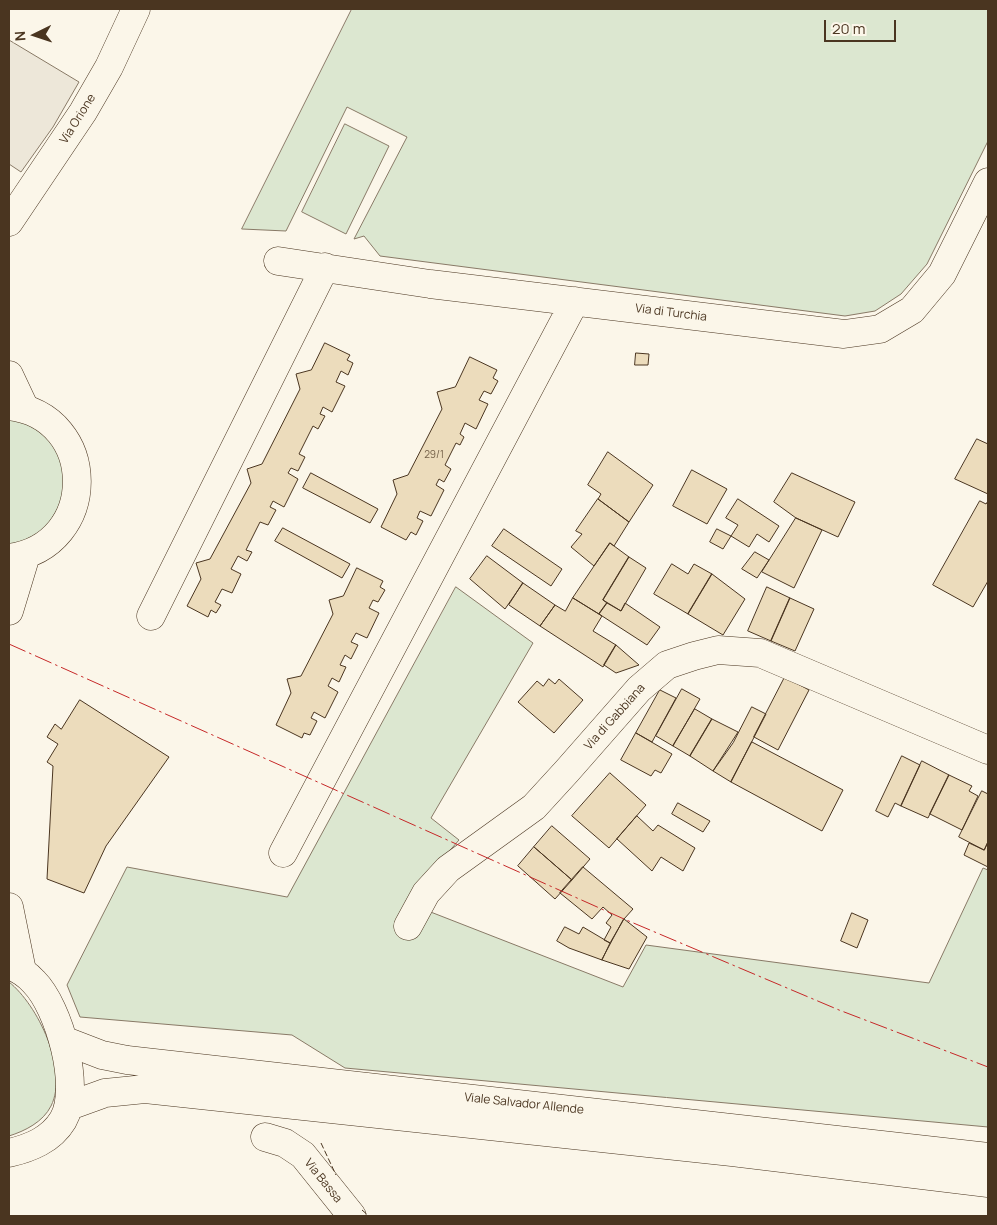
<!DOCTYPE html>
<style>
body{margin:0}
#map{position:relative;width:997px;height:1225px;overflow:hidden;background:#fbf6e9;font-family:Manrope,sans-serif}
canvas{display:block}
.frame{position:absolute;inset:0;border:10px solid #4a3520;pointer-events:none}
.north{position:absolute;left:10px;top:10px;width:50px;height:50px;-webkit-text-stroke:4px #fbf6e9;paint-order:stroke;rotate:266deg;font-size:14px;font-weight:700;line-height:20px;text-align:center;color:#4a3520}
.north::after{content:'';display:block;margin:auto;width:18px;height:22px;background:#4a3520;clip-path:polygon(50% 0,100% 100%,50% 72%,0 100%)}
.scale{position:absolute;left:824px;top:20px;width:72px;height:22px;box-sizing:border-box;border:2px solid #4a3520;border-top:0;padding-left:6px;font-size:15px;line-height:18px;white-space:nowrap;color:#4a3520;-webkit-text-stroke:4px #fbf6e9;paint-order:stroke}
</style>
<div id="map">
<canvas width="997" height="1225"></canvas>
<div class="frame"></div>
<div class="north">N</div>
<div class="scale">20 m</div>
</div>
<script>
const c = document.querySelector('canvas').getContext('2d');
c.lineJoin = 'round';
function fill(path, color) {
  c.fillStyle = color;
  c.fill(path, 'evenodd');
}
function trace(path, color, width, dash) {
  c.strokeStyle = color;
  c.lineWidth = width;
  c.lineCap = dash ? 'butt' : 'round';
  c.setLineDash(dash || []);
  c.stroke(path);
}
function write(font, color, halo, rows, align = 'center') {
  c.font = font + ' Manrope,sans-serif';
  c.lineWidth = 4;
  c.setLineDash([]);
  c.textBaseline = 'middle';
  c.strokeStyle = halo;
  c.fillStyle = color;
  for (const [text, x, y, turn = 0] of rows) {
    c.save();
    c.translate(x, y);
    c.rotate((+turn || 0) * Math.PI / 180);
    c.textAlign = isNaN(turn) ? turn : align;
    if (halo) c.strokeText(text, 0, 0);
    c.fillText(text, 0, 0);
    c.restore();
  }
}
const green = new Path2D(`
 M 352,9 L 988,9 L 988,141 L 927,264 L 901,294 L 875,311 L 845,316 L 380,256 L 364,236 L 354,239 L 407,137 L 347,107 L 286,231 L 242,229 Z
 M 345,124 L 389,146 L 346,234 L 302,212 Z
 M 9,417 L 32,424 L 49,437 L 61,454 L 66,494 L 46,529 L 29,540 L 9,545 Z
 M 456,587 L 533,643 L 431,818 L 459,840 L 405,902 L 623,987 L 646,945 L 929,983 L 983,868 L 988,870 L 988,1127 L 345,1068 L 292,1035 L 80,1017 L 67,985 L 127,867 L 287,897 Z
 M 9,982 C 38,1005 69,1070 51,1106 C 43,1122 25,1131 9,1136 Z`);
fill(green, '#dce7d0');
trace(green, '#887966', 1);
const parking = new Path2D(`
 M 9,40 L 79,82 L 53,127 L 21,172 L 9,164 Z`);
fill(parking, '#ede7d9');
trace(parking, '#887966', 1);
const building = new Path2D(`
 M 325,343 L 350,355 L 347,360 L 353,363 L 348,375 L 341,371 L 336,382 L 345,386 L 332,412 L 323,407 L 320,414 L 325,416 L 318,429 L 313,426 L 299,454 L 305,457 L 298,471 L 291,468 L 288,473 L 298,479 L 284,507 L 273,501 L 270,507 L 276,510 L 268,525 L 260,522 L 246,550 L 252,552 L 247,561 L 238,556 L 231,569 L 241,574 L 232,593 L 222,589 L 215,602 L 221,605 L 216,613 L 211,610 L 208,617 L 187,606 L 201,579 L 196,563 L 210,559 L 251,483 L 247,469 L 262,464 L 300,389 L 296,374 L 311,370 Z
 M 636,353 L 649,354 L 648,365 L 635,365 Z
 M 470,357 L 497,370 L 493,378 L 498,381 L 491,394 L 484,391 L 479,400 L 488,404 L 476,429 L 465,423 L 460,434 L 464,437 L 460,445 L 456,443 L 445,465 L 451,469 L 444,482 L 439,479 L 436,485 L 444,490 L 431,516 L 420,511 L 417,518 L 423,521 L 416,535 L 411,532 L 406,540 L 381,527 L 397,494 L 393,480 L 408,475 L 442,409 L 437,392 L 455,387 Z
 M 977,439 L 988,444 L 988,494 L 955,479 Z
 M 608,452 L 653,485 L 629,522 L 598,499 L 601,494 L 588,485 Z
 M 692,470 L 727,489 L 707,524 L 673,506 Z
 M 311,473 L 378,509 L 370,523 L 303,488 Z
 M 792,473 L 855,502 L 838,537 L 796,518 L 774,502 Z
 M 598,499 L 629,522 L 614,546 L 610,543 L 594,566 L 571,547 L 582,534 L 576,531 Z
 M 738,499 L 779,526 L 769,542 L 757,534 L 749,547 L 731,536 L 738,525 L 726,518 Z
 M 980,501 L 986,504 L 988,501 L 988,581 L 973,607 L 933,585 Z
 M 796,518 L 822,530 L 794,588 L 762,572 Z
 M 283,528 L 350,564 L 342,578 L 275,541 Z
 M 504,529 L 562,569 L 551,586 L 492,546 Z
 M 717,529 L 731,536 L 723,549 L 710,542 Z
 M 610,543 L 629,557 L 603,600 L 607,603 L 599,614 L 573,598 Z
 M 755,552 L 769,560 L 757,578 L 742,569 Z
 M 487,556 L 523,583 L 505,609 L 470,579 Z
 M 629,557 L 646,568 L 621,611 L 603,600 Z
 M 672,564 L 688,574 L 694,564 L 712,574 L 688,614 L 654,594 Z
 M 357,568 L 383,581 L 380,587 L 385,590 L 378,602 L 373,600 L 369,608 L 379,613 L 367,638 L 356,633 L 351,642 L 358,645 L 351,659 L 345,655 L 340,665 L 346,667 L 339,682 L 332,678 L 328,686 L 338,692 L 325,718 L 314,712 L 311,718 L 317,721 L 310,735 L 304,733 L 302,738 L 276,725 L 291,693 L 287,679 L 301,676 L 333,614 L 329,600 L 343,596 Z
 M 712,574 L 745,599 L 723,635 L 688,614 Z
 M 523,583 L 555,605 L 540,626 L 509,605 Z
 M 767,587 L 790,598 L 771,641 L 748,631 Z
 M 573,598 L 602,616 L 593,631 L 616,645 L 603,667 L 540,626 L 555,605 L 565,611 Z
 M 790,598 L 814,609 L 795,651 L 771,641 Z
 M 607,603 L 621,611 L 625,603 L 660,627 L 647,645 L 599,614 Z
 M 616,645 L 639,665 L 616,673 L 604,665 Z
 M 785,677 L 809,690 L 778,750 L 754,737 Z
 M 549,679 L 555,684 L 559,679 L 583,700 L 554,733 L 518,702 L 537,681 L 543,686 Z
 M 682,689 L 700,699 L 673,746 L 656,736 Z
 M 660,690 L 676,698 L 652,742 L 636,733 Z
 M 80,700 L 169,757 L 106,846 L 84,893 L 47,879 L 53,766 L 47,762 L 58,744 L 47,737 L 55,724 L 61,729 Z
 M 752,707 L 766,714 L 731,782 L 713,771 L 733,743 Z
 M 695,709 L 712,719 L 690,756 L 673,746 Z
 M 712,719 L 738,732 L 713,771 L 690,756 Z
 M 636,733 L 672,754 L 661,773 L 655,770 L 651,776 L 621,760 Z
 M 752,742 L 843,790 L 822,831 L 731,782 Z
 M 902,756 L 920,765 L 901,806 L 895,803 L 888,817 L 876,811 Z
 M 922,761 L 949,775 L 928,818 L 901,806 Z
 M 610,773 L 646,805 L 609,848 L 572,816 Z
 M 949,775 L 972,786 L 969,791 L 978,796 L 962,830 L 930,814 Z
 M 982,791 L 988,794 L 988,842 L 984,850 L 959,837 Z
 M 678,803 L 710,821 L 703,832 L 672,814 Z
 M 637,816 L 653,831 L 658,825 L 695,848 L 683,871 L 661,857 L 652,871 L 617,839 Z
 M 552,826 L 590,859 L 572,880 L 534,847 Z
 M 988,842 L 988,867 L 964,855 L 969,843 L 984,850 Z
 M 534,847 L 572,880 L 555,899 L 518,866 Z
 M 583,867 L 633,909 L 624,919 L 610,943 L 604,940 L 611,927 L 606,923 L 612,915 L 603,907 L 592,919 L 560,893 Z
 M 852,913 L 868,920 L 857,948 L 841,941 Z
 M 624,919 L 647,937 L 629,969 L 602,960 Z
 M 565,927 L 579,934 L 583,927 L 610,943 L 602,960 L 569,948 L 557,941 Z`);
fill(building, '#ecdcbc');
trace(building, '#4a3520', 1);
const minor = new Path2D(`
 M 9,222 L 83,112 L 109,67 L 136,9
 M 278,261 L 430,284 L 844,334 L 880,329 L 912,310 L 942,274 L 988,182
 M 9,375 L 25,409
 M 9,406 C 99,416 100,546 9,558
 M 9,611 L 26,555
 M 151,616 L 325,267
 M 283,853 L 575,301
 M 9,907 L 22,971
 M 408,926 L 426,893 L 448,869 L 534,807 L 567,771 L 639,689 L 667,665 L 694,656 L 718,650 L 760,653 L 988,750
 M 265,1137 L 285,1143 L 303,1155 L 352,1216`);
const major = new Path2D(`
 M 9,965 C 19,969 27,974 34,982 C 59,1007 82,1088 63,1120 C 51,1140 30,1148 9,1153
 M 63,1040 L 102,1055 L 127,1060 L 988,1157
 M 69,1106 L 105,1093 L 145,1089 L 732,1152 L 988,1183`);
trace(minor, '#4a3520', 29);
trace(major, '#4a3520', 29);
trace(minor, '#fbf6e9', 28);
trace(major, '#fbf6e9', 28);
trace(new Path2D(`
 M 321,1143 L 336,1175
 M 362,1210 L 369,1216`), '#4a3520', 1, [6, 2.5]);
trace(new Path2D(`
 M 9,644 L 624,919 L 839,1010 L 988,1067`), '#c62828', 1, [18, 4, 2.5, 4]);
write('10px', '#725f47', null, [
 ["29/1",434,455]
]);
write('12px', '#4a3520', '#fbf6e9', [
 ["Via Orione",78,119,-58],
 ["Via di Turchia",671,313,7],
 ["Via di Gabbiana",615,717,-48],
 ["Viale Salvador Allende",524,1104,6],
 ["Via Bassa",323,1181,51]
]);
</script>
